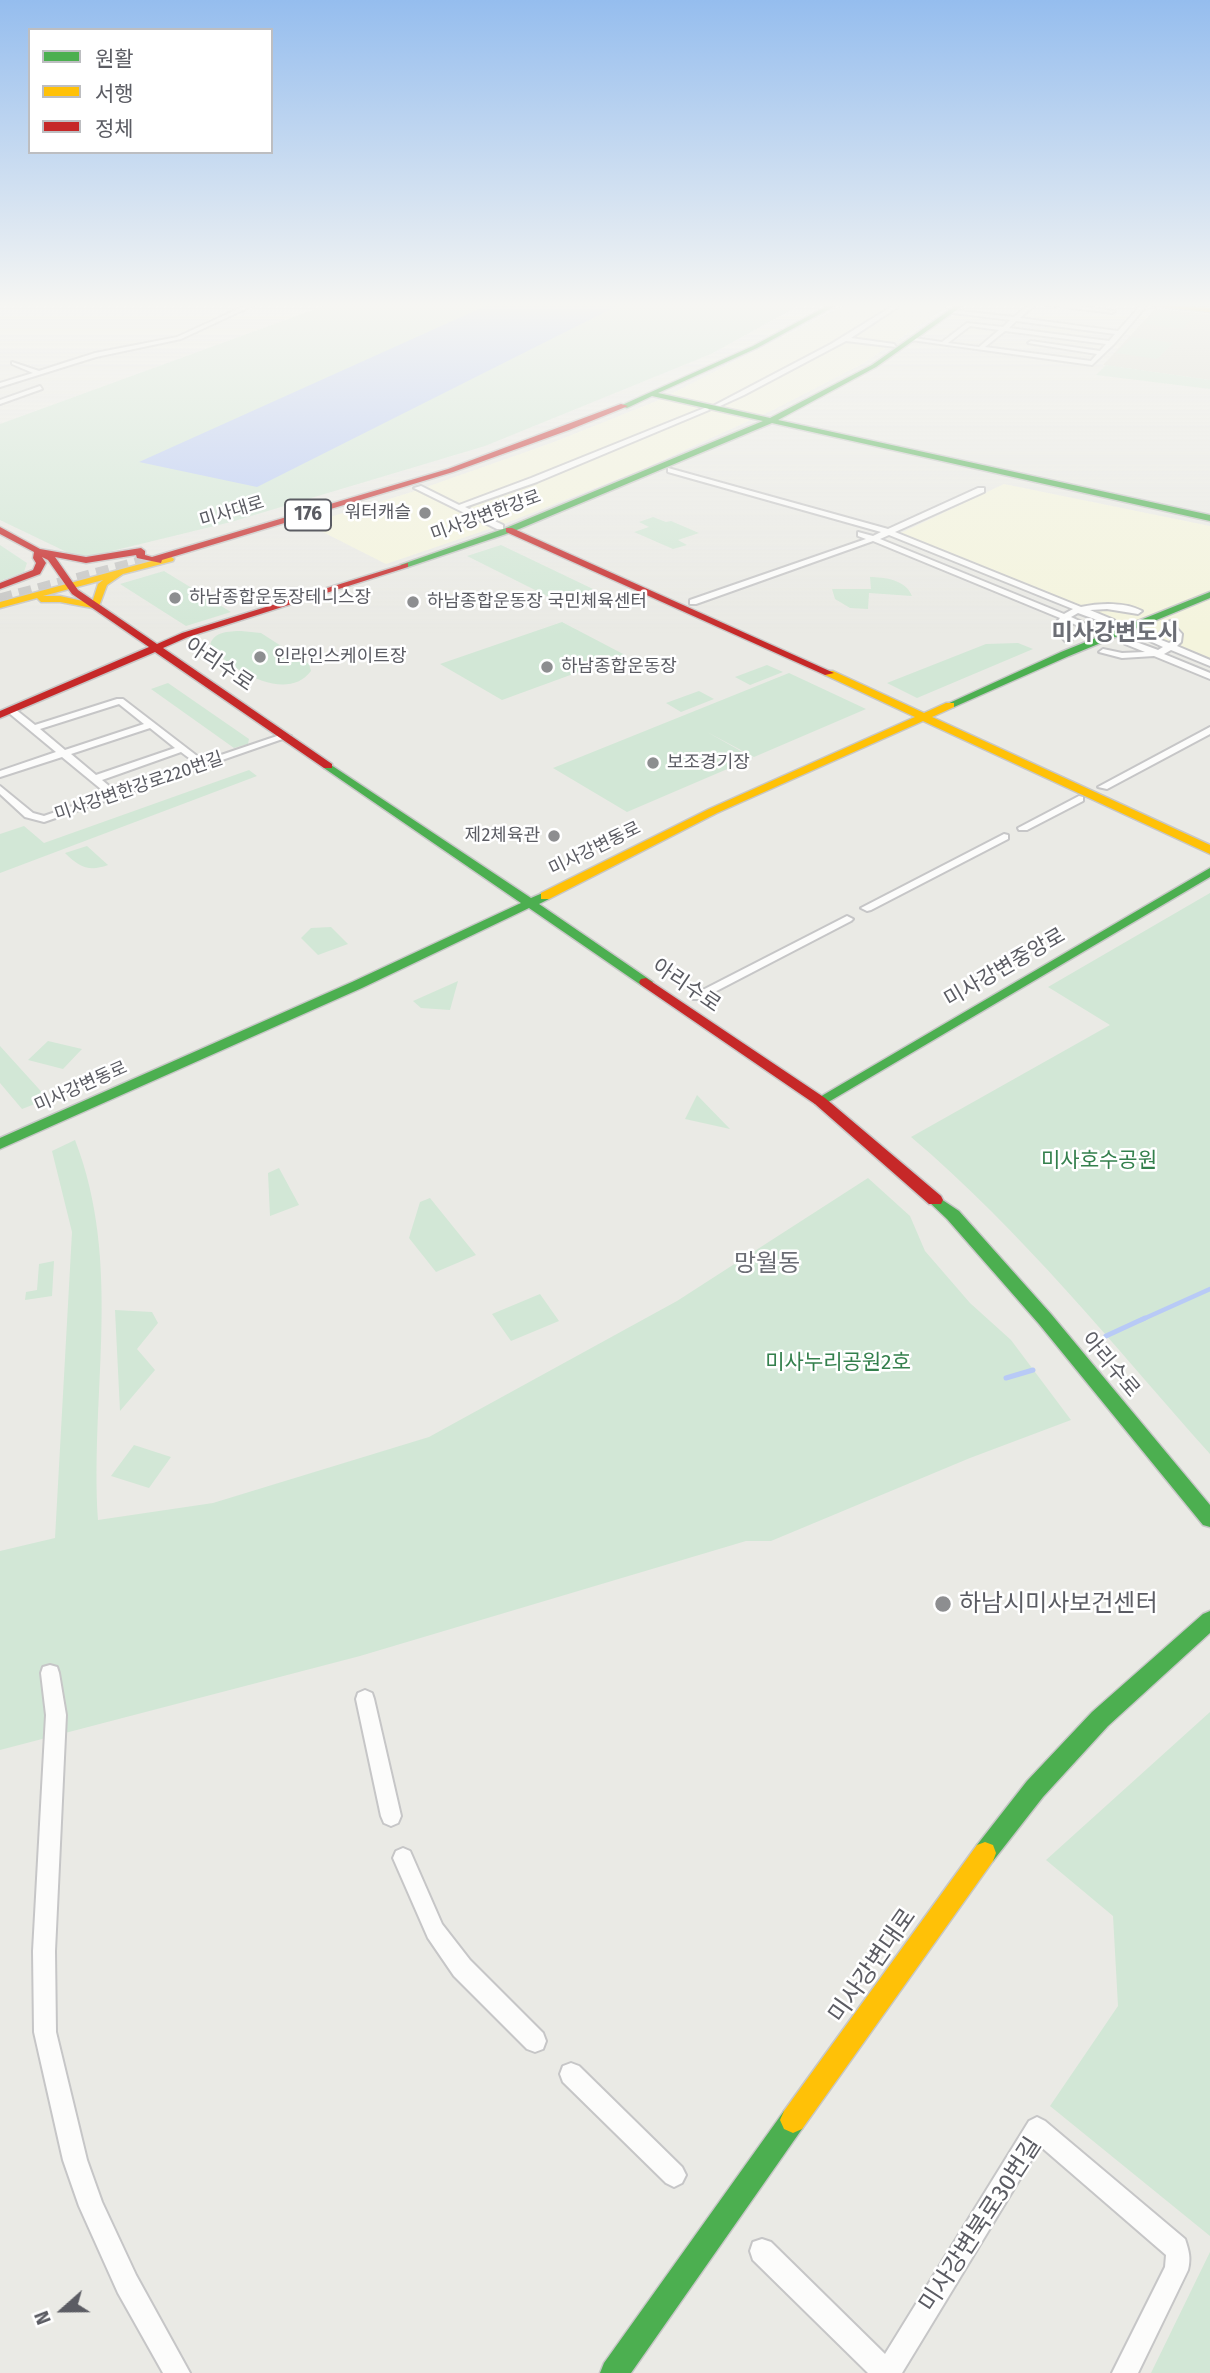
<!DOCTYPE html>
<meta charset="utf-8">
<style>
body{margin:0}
#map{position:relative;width:1210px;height:2373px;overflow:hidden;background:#eaeae5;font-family:"Fira Sans","Noto Sans KR",sans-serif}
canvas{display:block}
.legend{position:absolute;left:28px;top:28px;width:245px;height:126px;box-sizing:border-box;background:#fff;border:2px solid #bdbec1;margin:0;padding:9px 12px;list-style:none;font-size:21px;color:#5b5c63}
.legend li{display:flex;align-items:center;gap:14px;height:35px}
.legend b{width:35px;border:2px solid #bdbec1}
.north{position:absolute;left:28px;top:2275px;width:70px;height:70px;-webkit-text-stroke:5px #fff;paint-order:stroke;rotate:249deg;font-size:19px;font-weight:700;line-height:28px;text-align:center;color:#5b5c63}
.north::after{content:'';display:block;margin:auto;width:24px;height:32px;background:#5b5c63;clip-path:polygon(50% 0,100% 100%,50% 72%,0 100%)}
</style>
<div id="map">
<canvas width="1210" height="2373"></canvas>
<ul class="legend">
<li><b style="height:9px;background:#4caf50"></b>원활</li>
<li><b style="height:9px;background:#ffc107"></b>서행</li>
<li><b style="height:9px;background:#c62828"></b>정체</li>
</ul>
<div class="north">N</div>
</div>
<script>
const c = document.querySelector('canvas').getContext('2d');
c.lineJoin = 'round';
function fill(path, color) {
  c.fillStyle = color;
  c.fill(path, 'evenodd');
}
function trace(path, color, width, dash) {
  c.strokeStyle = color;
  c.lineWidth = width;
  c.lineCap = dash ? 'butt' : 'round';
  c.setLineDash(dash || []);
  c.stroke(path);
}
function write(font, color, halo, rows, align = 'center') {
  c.font = font + ' "Fira Sans","Noto Sans KR",sans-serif';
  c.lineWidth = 5;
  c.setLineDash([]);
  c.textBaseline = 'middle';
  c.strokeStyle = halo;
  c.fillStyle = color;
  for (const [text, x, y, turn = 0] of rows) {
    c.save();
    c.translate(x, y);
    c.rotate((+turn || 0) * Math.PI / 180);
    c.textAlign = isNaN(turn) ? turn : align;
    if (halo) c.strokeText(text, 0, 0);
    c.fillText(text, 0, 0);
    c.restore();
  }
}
fill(new Path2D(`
 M 847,304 L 951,304 L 862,364 L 775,409 L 643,469 L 504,524 L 386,564 L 307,524 L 415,491 L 554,442 L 659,400 Z
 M 1004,484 L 1210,526 L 1210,658 L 901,533 Z`), '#f4f4dd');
fill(new Path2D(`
 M 1155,309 L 1210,314 L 1210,380 L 1103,365 Z`), '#deded4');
fill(new Path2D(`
 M 329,304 L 802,304 L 711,354 L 485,446 L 231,522 L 87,557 L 75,556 L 0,520 L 0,424 Z
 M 1157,312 L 1194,317 L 1183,329 L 1145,324 Z
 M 1133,337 L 1173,343 L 1157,359 L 1116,353 Z
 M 1106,365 L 1210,380 L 1210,389 L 1096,375 Z
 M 653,517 L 666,522 L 671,521 L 699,533 L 678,540 L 687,545 L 673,549 L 634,532 L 649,527 L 639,522 Z
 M 0,545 L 27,563 L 24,572 L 0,581 Z
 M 501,545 L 593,589 L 557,601 L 467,556 Z
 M 164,571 L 231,612 L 186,626 L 120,584 Z
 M 870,577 C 885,577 906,580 912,596 L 869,593 L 868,609 L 850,608 L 835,599 L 832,589 L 871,589 Z
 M 562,622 L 625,655 L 502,700 L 440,664 Z
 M 241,631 L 261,633 L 309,664 L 311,671 C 286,704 230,669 210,646 C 212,632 229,631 241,631 Z
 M 1018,643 L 1033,649 L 917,698 L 887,683 L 986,644 Z
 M 767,665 L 783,672 L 750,685 L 735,677 Z
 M 789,673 L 866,709 L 754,757 L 707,732 L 753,758 L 627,812 L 553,768 Z
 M 168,683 L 249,739 L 248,744 L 234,748 L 151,689 Z
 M 699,691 L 714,699 L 681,712 L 666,703 Z
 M 249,770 L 257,776 L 0,873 L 0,834 L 24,826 L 44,843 Z
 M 87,846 L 108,865 C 89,872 79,867 65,853 Z
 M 1210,893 L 1210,1454 C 1114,1346 1022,1231 911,1137 L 1110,1025 L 1048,987 Z
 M 331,927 L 348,944 L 318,955 L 301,938 L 311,928 Z
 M 458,981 L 450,1010 L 421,1008 L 413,1001 Z
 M 48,1041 L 82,1049 L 63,1069 L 28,1060 Z
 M 0,1046 L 48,1099 L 22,1109 L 0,1083 Z
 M 697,1095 L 730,1129 L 685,1119 Z
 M 75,1140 C 123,1264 90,1392 98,1520 L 213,1503 L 429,1437 L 677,1301 L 868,1178 L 910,1216 L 925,1251 L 970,1303 L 1011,1340 L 1071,1420 L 970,1458 L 771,1541 L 746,1541 L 360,1656 L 0,1750 L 0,1551 L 55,1538 L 72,1232 L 52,1151 Z
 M 279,1168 L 299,1205 L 270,1216 L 268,1173 Z
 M 430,1198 L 476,1255 L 436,1272 L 409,1238 L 420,1202 Z
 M 54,1261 L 52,1296 L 25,1300 L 26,1292 L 37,1290 L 39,1264 Z
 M 540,1294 L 559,1321 L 511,1341 L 492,1314 Z
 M 115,1310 L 152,1312 L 158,1323 L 137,1349 L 155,1370 L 120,1411 Z
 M 134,1445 L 171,1457 L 149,1488 L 111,1476 Z
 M 1210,1712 L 1210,2236 L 1050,2106 L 1118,2006 L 1113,1916 L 1046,1860 Z
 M 1210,2252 L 1210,2373 L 1151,2373 Z`), '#d2e7d6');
fill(new Path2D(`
 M 490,304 L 621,304 L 257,487 L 139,462 Z`), '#b8caf6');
trace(new Path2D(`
 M 1141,1320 L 1210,1289`), '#b8caf6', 4.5);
trace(new Path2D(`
 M 1106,1336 L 1145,1318
 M 1006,1378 L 1033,1370`), '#b8caf6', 5);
trace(new Path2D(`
 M 0,600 L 154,559`), '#c6c6c4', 13, [13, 7]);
const street = new Path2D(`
 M 249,304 L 256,304 L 181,339 L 96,357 L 0,387 L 0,383 L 33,373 L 12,364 L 12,362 L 39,371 L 95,353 L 177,337 Z
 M 896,304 L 902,304 L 851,338 L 894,344 L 896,347 L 846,341 L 744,395 L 720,406 L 715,405 L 831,344 Z
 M 1030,304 L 1036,304 L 1020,318 L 1118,331 L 1142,304 L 1148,304 L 1114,344 L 1092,365 L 911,340 L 914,338 L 942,342 L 967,323 L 1003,327 L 1010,320 L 953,313 L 951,310 L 1014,317 ZM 1016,321 L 1115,334 L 1109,341 L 1009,328 ZM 970,326 L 999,330 L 979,347 L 948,343 ZM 1005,331 L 1106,344 L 1100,351 L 1031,341 L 1028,343 L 1097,354 L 1091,361 L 985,347 Z
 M 1041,304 L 1058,304 L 1115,311 L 1112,313 Z
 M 40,386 L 42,389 L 0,404 L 0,400 Z
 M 707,407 L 709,410 L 537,482 L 465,507 L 503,525 L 503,529 L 497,529 L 414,488 L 421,486 L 459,505 L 531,478 Z
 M 668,468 L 888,529 L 978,488 L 984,488 L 984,492 L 895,532 L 1081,607 C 1100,603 1125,602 1142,611 L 1138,614 L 1107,609 L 1090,610 L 1114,620 L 1115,622 L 1111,625 L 1078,613 L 1071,617 L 1097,629 L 1090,631 L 1067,621 L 1064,630 L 1072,639 L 1065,641 L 1056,630 L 1056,623 L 1060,618 L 873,541 L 696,604 L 690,604 L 690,600 L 866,539 L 858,536 L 858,532 L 873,536 L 881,532 L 668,472 ZM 889,535 L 1073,609 L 1064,614 L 880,539 Z
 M 1170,621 L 1182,634 L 1181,642 L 1177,646 L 1210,660 L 1210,666 L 1171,650 L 1164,654 L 1210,673 L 1210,679 L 1154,656 L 1122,658 L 1099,652 L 1103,649 L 1122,653 L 1145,652 L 1125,644 L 1125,640 L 1128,639 L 1158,650 L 1163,647 L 1139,636 L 1143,633 L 1169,643 L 1173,641 L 1174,634 L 1166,624 Z
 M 117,699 L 123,699 L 201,759 L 193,761 L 181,752 L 102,780 L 115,791 L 283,734 L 291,736 L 44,822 L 25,817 L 0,794 L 0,786 L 33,813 L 44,816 L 107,794 L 62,757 L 0,777 L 0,771 L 56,752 L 9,713 L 9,709 L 15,709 L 35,725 ZM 119,704 L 144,724 L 65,750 L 40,729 ZM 150,728 L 175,748 L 96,775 L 71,754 Z
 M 1210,727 L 1210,734 L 1107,789 L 1098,787 Z
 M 1079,796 L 1083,797 L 1083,801 L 1027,830 L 1019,830 L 1018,828 Z
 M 1004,834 L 1008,835 L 1008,839 L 871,910 L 867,911 L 861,908 Z
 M 847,916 L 853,919 L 851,921 L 701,999 L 693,999 L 691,996 Z
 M 50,1665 L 57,1667 L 59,1673 L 66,1715 L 55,1951 L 56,2032 L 87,2160 L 102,2202 L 136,2275 L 190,2373 L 163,2373 L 118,2293 L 79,2206 L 63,2160 L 34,2032 L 33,1951 L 46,1715 L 41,1673 L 43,1667 Z
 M 365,1690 L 372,1693 L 374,1699 L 401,1816 L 398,1823 L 391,1826 L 384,1823 L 381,1816 L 356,1699 L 358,1693 Z
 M 403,1848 L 410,1851 L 442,1924 L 470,1960 L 543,2033 L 546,2041 L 543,2049 L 535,2052 L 527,2049 L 454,1976 L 428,1938 L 393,1858 L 396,1851 Z
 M 571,2063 L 579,2066 L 682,2167 L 686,2175 L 682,2183 L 674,2187 L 666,2183 L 563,2082 L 560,2074 L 563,2066 Z
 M 1037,2117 L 1045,2121 L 1185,2239 C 1189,2251 1191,2258 1188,2270 L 1138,2373 L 1112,2373 L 1165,2267 L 1166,2255 L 1040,2146 L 902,2373 L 868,2373 L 753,2260 L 750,2251 L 753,2242 L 762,2239 L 771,2242 L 885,2354 L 1029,2121 Z`);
const fast = new Path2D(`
 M 831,304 L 838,304 L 757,348 L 658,393 L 770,418 L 872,365 L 958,304 L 965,304 L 876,367 L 778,420 L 1210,515 L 1210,521 L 772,423 L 512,532 L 408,567 L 400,565 L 506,528 L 763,421 L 652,396 L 627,408 L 620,406 L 753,346 Z
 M 1210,592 L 1210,598 L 1069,656 L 954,707 L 945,705 L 1061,652 Z
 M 328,763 L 531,898 L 545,892 L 549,893 L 549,899 L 539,904 L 653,982 L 651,985 L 641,985 L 529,908 L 362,988 L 0,1149 L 0,1138 L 352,982 L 521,903 L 324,768 L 324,764 Z
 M 1210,868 L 1210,877 L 825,1104 L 815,1104 L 813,1101 Z
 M 935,1195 L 959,1211 L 1051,1314 L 1210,1505 L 1210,1527 L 1203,1525 L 1039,1324 L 947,1219 L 927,1200 L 929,1196 Z
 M 1210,1611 L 1210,1633 L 1108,1726 L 1043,1797 L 993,1861 L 985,1864 L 977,1861 L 974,1853 L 977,1845 L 1027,1781 L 1092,1712 L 1203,1614 Z
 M 793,2107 L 802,2111 L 806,2120 L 802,2129 L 631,2373 L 600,2373 L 604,2363 L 784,2111 Z`);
const slow = new Path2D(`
 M 1150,304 L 1210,308 L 1210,312 L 1153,306 Z
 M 170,556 L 174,559 L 173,561 L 123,574 L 107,585 L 98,609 L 60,602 L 41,602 L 37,598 L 0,608 L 0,602 ZM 103,580 L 98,584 L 92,603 L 60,596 L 43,596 Z
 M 825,671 L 833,671 L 924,713 L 946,703 L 954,703 L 954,707 L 932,717 L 1210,845 L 1210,854 L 923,721 L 717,813 L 549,899 L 541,899 L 541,893 L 709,809 L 915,717 L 825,675 Z
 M 985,1842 L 993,1845 L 996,1853 L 993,1861 L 802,2129 L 793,2133 L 784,2129 L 780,2120 L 784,2111 L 977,1845 Z`);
const jam = new Path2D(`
 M 621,404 L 628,406 L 569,430 L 453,472 L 162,560 L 161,563 L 137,558 L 136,555 L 86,563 L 55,557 L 78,590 L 157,644 L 182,633 L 408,563 L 408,567 L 188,637 L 163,648 L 332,764 L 332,768 L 324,768 L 155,652 L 0,718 L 0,711 L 149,647 L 72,594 L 48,560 L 42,557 L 46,563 L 40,574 L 0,589 L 0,583 L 33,570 L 36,563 L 33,558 L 34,552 L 0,534 L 0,527 L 40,549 L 86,557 L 141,548 L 145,551 L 145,555 L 152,557 L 448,469 Z
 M 506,528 L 512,528 L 834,673 L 825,675 L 506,532 Z
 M 646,978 L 825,1098 L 941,1196 L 943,1200 L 941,1204 L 929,1204 L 815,1104 L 641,985 L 639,982 L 641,979 Z`);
trace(street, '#c6c6c7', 4);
trace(fast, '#c7c7c7', 3);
trace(slow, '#c7c7c7', 3);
trace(jam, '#c7c7c7', 3);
fill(street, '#fcfcfb');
fill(fast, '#4caf50');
fill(slow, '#ffc107');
fill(jam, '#c62828');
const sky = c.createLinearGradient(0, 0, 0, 636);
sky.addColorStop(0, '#95bdee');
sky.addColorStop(0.48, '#f6f6f3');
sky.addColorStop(1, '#f6f6f300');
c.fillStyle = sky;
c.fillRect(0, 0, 1210, 636);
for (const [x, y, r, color] of [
 [425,513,7,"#8d8e90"],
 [175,598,7,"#8d8e90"],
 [413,602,7,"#8d8e90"],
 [260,657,7,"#8d8e90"],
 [547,667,7,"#8d8e90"],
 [653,763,7,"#8d8e90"],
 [554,836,7,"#8d8e90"],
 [943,1604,9,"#8d8e90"]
]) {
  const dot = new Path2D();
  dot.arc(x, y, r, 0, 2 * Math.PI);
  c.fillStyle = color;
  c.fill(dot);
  trace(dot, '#fff', 2.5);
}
write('18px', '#5b5c63', '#fff', [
 ["미사대로",232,512,-17],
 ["미사강변한강로",486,516,-20],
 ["미사강변한강로220번길",139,787,-19],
 ["미사강변동로",595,849,-26],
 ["미사강변동로",81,1087,-24]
]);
write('18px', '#5b5c63', '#fff', [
 ["워터캐슬",411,513,"right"],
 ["하남종합운동장테니스장",189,598],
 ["하남종합운동장 국민체육센터",427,602],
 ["인라인스케이트장",274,657],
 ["하남종합운동장",561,667],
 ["보조경기장",667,763],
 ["제2체육관",540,836,"right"]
], 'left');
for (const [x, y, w] of [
 [308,515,46]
]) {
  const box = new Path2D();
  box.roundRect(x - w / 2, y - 15.5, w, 31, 5);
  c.fillStyle = '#fff';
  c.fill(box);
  trace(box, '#5b5c63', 2);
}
write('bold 19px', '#5b5c63', null, [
 ["176",308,515]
]);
write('21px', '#5b5c63', '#fff', [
 ["아리수로",219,665,34],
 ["미사강변중앙로",1005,968,-30],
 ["아리수로",686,986,34],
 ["아리수로",1110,1365,50]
]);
write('21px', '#34804d', '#fff', [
 ["미사호수공원",1099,1161],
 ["미사누리공원2호",838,1363]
]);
write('bold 23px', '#6c6e75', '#fff', [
 ["미사강변도시",1115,634]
]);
write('24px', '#6c6e75', '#fff', [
 ["망월동",767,1264]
]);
write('24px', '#5b5c63', '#fff', [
 ["하남시미사보건센터",959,1604]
], 'left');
write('24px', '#5b5c63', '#fff', [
 ["미사강변대로",873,1966,-55],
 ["미사강변북로30번길",981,2225,-57]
]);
</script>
